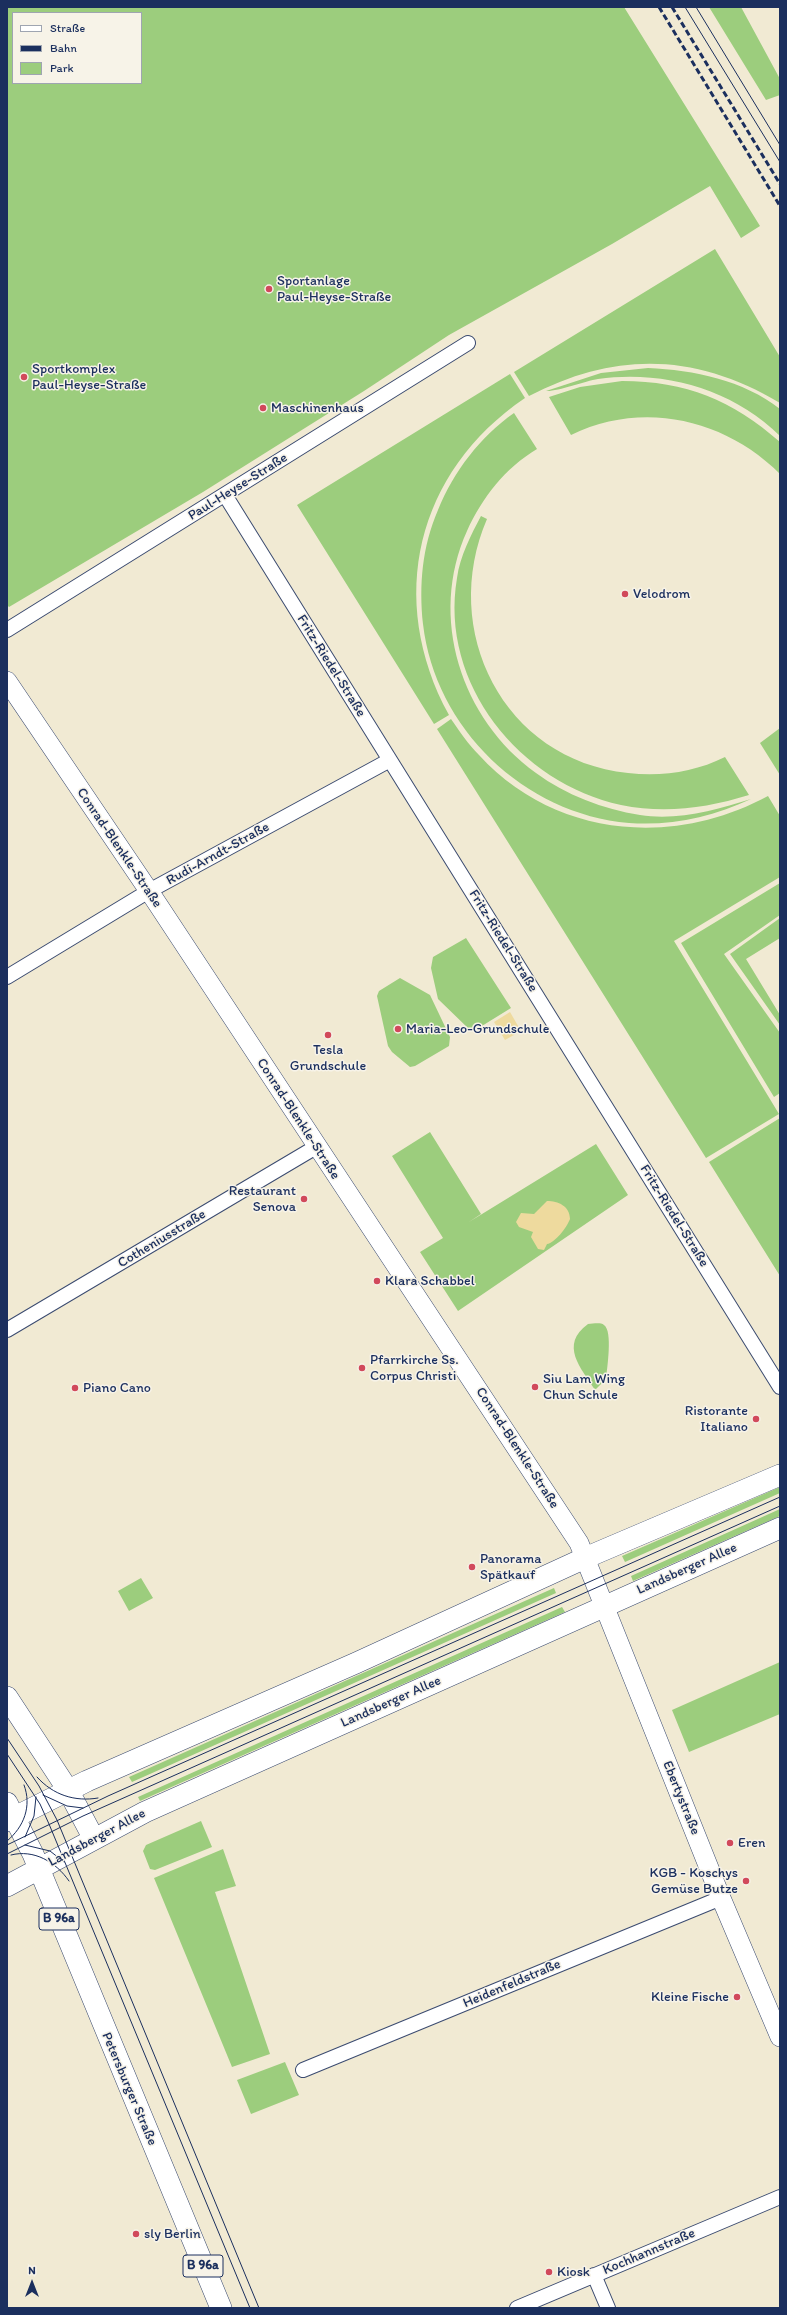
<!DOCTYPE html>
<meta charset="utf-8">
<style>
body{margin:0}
#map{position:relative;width:787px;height:2315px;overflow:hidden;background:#f1ead3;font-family:Itim,sans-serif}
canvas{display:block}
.frame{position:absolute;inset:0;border:8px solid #1b2f5e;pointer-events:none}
.legend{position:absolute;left:12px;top:12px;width:130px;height:72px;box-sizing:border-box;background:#f7f3e8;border:1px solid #9fa5b1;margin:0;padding:5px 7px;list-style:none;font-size:12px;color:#1b2f5e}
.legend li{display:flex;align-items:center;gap:8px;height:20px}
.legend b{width:20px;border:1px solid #9fa5b1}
.north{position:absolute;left:12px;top:2263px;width:40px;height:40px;-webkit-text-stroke:3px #f7f3e8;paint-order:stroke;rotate:0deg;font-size:11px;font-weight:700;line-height:16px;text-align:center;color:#1b2f5e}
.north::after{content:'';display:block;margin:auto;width:14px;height:18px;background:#1b2f5e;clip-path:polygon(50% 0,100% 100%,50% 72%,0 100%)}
</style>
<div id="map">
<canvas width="787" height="2315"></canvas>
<div class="frame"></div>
<ul class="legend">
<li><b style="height:5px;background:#fff"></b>Straße</li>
<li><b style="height:5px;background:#1b2f5e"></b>Bahn</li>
<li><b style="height:11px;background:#9ccd7d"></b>Park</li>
</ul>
<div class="north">N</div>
</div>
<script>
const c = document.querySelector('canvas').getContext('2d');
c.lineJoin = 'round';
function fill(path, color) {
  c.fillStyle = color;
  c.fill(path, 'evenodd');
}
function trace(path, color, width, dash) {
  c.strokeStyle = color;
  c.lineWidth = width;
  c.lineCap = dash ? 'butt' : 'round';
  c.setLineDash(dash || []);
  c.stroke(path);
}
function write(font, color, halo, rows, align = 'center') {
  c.font = font + ' Itim,sans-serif';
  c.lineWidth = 3;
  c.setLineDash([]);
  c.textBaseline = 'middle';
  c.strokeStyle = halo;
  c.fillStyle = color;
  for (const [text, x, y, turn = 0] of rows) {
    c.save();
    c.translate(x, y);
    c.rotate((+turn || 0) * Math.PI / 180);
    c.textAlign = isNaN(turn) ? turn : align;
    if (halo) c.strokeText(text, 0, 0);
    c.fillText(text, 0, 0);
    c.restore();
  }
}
fill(new Path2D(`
 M 7,7 L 624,7 L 760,226 L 741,238 L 710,186 L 612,244 L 449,335 L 364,391 L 203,492 L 9,607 L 7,605 ZM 13,13 L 141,13 L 141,83 L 13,83 Z
 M 709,7 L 741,7 L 780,79 L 780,95 L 766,100 Z
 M 715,249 L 780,357 L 780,403 C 696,353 616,351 529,396 L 514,372 Z
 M 648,368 C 694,370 743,380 780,409 L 780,436 C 732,389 664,370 598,379 C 585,381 556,392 546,391 L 601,373 Z
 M 510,374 L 525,398 C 416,472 386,599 449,715 L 434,724 L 297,505 Z
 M 622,381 C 686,381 732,400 780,442 L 780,474 C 725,419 643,400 571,435 L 549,397 L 580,387 Z
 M 514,413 L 537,449 C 505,468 482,498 467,531 C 428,617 461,719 536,773 C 566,795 603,809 640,815 C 677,821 716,810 751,799 C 712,817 672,826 629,823 C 524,814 435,728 423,624 C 419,585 422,547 438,510 C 454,471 480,437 514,413 Z
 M 481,516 L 487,519 C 439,630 503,760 628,773 C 661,777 695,772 725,757 L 749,795 C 707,808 665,814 621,805 C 520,783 439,684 457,578 C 460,556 471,535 481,516 Z
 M 451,719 C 460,732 468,744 479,755 C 554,837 672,848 768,796 L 780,816 L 780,877 L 674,941 L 779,1114 L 706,1158 L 437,729 Z
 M 780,728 L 780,775 L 760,743 Z
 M 780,883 L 780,915 L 724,954 L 780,1033 L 780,1093 L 774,1097 L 681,943 Z
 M 780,918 L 780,938 L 746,959 L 780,1015 L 780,1025 L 730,954 Z
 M 466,938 L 511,1008 L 477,1029 L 470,1030 L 438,999 L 431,968 L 433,957 Z
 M 400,978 L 430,995 L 450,1037 L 449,1046 L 415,1066 L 410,1067 L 392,1052 L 388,1046 L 377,996 L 379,991 Z
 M 780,1118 L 780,1276 L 709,1162 Z
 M 430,1132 L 481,1214 L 469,1222 L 596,1144 L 628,1195 L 458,1311 L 420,1252 L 443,1238 L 392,1156 Z
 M 588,1324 C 593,1324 600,1322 604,1325 C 613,1331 607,1369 606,1379 L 595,1390 C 581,1368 559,1345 588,1324 Z
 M 780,1487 L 780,1493 L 625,1562 L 622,1556 Z
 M 780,1509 L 780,1516 L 633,1581 L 631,1576 Z
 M 141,1578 L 153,1598 L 129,1611 L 118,1591 Z
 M 554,1588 L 556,1593 L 132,1782 L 129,1777 Z
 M 562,1607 L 565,1612 L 140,1801 L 138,1797 Z
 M 780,1662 L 780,1714 L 689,1752 L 672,1710 Z
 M 201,1821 L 212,1847 L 155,1870 L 150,1869 L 143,1851 L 146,1845 Z
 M 223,1849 L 236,1886 L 215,1892 L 270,2054 L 232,2067 L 154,1878 Z
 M 285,2062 L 299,2095 L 251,2114 L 237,2080 Z`), '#9ccd7d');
fill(new Path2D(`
 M 510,1012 L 521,1031 L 505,1040 L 494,1022 Z
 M 547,1201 C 558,1201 570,1206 570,1219 C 567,1227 555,1243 547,1244 L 544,1250 L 538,1249 L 531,1237 L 533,1232 L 519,1227 L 516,1222 L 521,1213 L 534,1214 Z`), '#eeda9e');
const street = new Path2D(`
 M 225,495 L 780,1387
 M 7,630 L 468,343
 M 7,977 L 149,891 L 390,760
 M 7,1330 L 316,1147
 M 303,2070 L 721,1898
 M 594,2275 L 608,2308
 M 517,2308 L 780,2197`);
const secondary = new Path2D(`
 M 7,681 L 149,891 L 579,1543 L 721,1898 L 780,2037`);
const primary = new Path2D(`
 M 7,1697 L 68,1790 L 94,1839
 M 7,1803 L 33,1854 L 221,2308
 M 7,1821 L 87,1781 L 356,1663 L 585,1558 L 780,1475
 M 7,1886 L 145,1812 L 780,1528`);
trace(street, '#3b4b70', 16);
trace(secondary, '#3b4b70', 20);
trace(primary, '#3b4b70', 22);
trace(street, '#fff', 14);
trace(secondary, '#fff', 19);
trace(primary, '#fff', 21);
trace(new Path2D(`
 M 685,7 L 780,162
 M 696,7 L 780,145
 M 7,1738 L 39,1786 L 57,1820 L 259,2308
 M 7,1754 L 40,1804 L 49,1824 L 250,2308
 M 37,1777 C 53,1795 75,1802 98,1798
 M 43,1795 L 67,1806 L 83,1808
 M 25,1837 L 34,1816 L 36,1797
 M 7,1841 C 24,1827 32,1806 24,1785
 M 7,1845 L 108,1796 L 780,1497
 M 25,1845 L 50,1851 L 64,1862
 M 7,1854 L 83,1816 L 780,1506
 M 11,1855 C 34,1849 56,1862 69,1881`), '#1b2f5e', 1);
trace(new Path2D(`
 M 659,7 L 780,206
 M 672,7 L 780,184`), '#1b2f5e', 3, [6, 3]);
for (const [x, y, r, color] of [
 [269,289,4,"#d1495b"],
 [24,377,4,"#d1495b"],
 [263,408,4,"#d1495b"],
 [625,594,4,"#d1495b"],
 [398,1029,4,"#d1495b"],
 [328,1035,4,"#d1495b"],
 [304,1199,4,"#d1495b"],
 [377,1281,4,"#d1495b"],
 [362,1368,4,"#d1495b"],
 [535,1387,4,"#d1495b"],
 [75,1388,4,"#d1495b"],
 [756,1419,4,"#d1495b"],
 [472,1567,4,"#d1495b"],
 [730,1843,4,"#d1495b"],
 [746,1881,4,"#d1495b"],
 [737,1997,4,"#d1495b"],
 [136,2234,4,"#d1495b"],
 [549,2272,4,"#d1495b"]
]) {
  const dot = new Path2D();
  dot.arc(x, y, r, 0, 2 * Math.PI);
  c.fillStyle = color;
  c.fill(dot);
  trace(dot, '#f7f3e8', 1.5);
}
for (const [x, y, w] of [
 [59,1919,40],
 [203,2266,40]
]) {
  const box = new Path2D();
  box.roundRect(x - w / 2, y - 11, w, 22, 3);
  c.fillStyle = '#f7f3e8';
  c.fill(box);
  trace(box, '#1b2f5e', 1);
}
write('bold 13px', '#1b2f5e', null, [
 ["B 96a",59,1919],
 ["B 96a",203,2266]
]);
write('14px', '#1b2f5e', '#f7f3e8', [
 ["Sportanlage",277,281],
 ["Paul-Heyse-Straße",277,297],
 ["Sportkomplex",32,369],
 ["Paul-Heyse-Straße",32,385],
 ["Maschinenhaus",271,408],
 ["Velodrom",633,594],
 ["Maria-Leo-Grundschule",406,1029],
 ["Tesla",328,1050,"center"],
 ["Grundschule",328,1066,"center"],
 ["Restaurant",296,1191,"right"],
 ["Senova",296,1207,"right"],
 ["Klara Schabbel",385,1281],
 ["Pfarrkirche Ss.",370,1360],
 ["Corpus Christi",370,1376],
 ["Siu Lam Wing",543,1379],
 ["Chun Schule",543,1395],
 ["Piano Cano",83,1388],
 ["Ristorante",748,1411,"right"],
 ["Italiano",748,1427,"right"],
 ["Panorama",480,1559],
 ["Spätkauf",480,1575],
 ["Eren",738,1843],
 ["KGB - Koschys",738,1873,"right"],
 ["Gemüse Butze",738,1889,"right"],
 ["Kleine Fische",729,1997,"right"],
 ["sly Berlin",144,2234],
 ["Kiosk",557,2272]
], 'left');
write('14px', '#1b2f5e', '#f7f3e8', [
 ["Paul-Heyse-Straße",238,487,-32],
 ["Fritz-Riedel-Straße",331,666,58],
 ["Conrad-Blenkle-Straße",119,848,56],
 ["Rudi-Arndt-Straße",218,854,-29],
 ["Fritz-Riedel-Straße",503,941,58],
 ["Conrad-Blenkle-Straße",298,1119,57],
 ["Fritz-Riedel-Straße",674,1216,58],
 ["Cotheniusstraße",162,1239,-31],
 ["Conrad-Blenkle-Straße",517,1448,57],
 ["Landsberger Allee",687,1569,-24],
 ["Landsberger Allee",391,1702,-24],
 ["Ebertystraße",681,1798,68],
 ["Landsberger Allee",97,1838,-28],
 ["Heidenfeldstraße",512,1984,-23],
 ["Petersburger Straße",129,2089,67],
 ["Kochhannstraße",649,2252,-23]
]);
</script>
